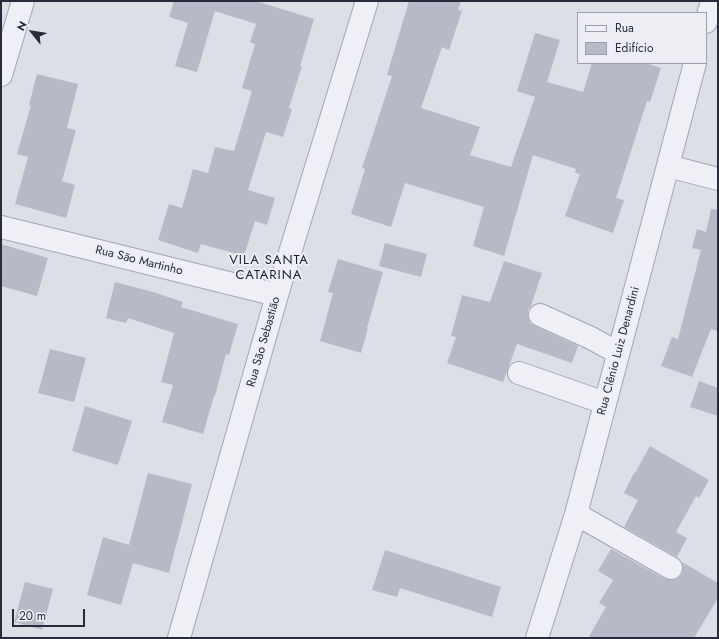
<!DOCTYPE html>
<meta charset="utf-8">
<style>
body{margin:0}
#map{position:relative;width:719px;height:639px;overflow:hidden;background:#dddfe6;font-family:Jost,sans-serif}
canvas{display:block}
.frame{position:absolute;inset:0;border:2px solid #272b3c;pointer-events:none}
.legend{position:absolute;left:577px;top:12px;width:130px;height:52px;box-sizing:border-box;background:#eceef4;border:1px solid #9da0aa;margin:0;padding:5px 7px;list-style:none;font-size:12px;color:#272b3c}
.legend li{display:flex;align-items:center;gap:8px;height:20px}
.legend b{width:20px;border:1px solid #9da0aa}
.north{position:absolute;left:12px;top:12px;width:40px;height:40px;-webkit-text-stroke:3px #eceef4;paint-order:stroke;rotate:300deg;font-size:11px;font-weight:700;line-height:16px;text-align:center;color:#272b3c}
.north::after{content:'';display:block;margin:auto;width:14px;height:18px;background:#272b3c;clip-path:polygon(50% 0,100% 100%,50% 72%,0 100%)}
.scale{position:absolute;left:12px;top:609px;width:73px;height:18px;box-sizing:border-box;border:2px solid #272b3c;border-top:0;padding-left:5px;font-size:12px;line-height:14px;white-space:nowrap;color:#272b3c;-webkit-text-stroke:3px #eceef4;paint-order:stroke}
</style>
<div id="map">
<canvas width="719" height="639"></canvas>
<div class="frame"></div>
<ul class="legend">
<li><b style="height:5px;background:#eff0f5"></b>Rua</li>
<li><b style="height:11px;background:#b7bac6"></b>Edifício</li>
</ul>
<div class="north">N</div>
<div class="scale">20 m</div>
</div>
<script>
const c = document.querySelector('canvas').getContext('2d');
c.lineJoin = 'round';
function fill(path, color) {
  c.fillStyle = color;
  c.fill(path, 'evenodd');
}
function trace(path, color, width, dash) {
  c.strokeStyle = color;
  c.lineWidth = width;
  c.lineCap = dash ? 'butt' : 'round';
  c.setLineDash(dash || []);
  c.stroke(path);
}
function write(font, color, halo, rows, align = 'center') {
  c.font = font + ' Jost,sans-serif';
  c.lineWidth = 4;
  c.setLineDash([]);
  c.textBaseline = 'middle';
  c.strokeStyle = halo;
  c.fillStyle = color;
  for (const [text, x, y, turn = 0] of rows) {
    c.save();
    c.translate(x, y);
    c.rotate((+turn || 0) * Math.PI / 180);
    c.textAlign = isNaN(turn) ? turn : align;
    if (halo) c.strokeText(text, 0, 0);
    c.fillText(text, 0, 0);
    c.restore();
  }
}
fill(new Path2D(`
 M 174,1 L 256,1 L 314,19 L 300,66 L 302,66 L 289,108 L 292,109 L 283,137 L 266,132 L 248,190 L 275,198 L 267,225 L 255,221 L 244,256 L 201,244 L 198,253 L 158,240 L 169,204 L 182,208 L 193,169 L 208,173 L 215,147 L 234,151 L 252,91 L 242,88 L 255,44 L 250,42 L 256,24 L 215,11 L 197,72 L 175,66 L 188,23 L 169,17 Z
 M 409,1 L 461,1 L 458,10 L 462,11 L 449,50 L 442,47 L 421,108 L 480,127 L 470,155 L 511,167 L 535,97 L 517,91 L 535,33 L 560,40 L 547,82 L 583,92 L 592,63 L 646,63 L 661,68 L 650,102 L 647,101 L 616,198 L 624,200 L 613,233 L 565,216 L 580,174 L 575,173 L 576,169 L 533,155 L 504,256 L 473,246 L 484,207 L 405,183 L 391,227 L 351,214 L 365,169 L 362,168 L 392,76 L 387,75 Z
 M 37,74 L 78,84 L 67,128 L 76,130 L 62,181 L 75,185 L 66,218 L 15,204 L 28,157 L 17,154 L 31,105 L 29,105 Z
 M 711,209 L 718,210 L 718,331 L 711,329 L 692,377 L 661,366 L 672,337 L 678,339 L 701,250 L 692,248 L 697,229 L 706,232 Z
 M 385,243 L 427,254 L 421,277 L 379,266 Z
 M 1,244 L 48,258 L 37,296 L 1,286 Z
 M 338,259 L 383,272 L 367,328 L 368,328 L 361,353 L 320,341 L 333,293 L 328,292 Z
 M 504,261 L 542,273 L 531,306 L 528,310 L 528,317 L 530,323 L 535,326 L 578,346 L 572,363 L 517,344 L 503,382 L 447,363 L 456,337 L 451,336 L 462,295 L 490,302 Z
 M 115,282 L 153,292 L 183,302 L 181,307 L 238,324 L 229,355 L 226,354 L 215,396 L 214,396 L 203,434 L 162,422 L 173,385 L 161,382 L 174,333 L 128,318 L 126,323 L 106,318 Z
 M 50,349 L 86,358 L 74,402 L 38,393 Z
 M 699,381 L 718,388 L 718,416 L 690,407 Z
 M 85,406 L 132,421 L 118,465 L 72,451 Z
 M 650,446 L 709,480 L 699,498 L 696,496 L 676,532 L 687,538 L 677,557 L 624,527 L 638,500 L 624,493 L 634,473 L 635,473 Z
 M 148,473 L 192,484 L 169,573 L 133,563 L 121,605 L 87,595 L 103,537 L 129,545 Z
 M 611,549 L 665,579 L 671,580 L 677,579 L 682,574 L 683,568 L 682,562 L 718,583 L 718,598 L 694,638 L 588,638 L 606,607 L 599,603 L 613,580 L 598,571 Z
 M 385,550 L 501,587 L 492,617 L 400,588 L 397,597 L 372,590 Z
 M 25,582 L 53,589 L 42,630 L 14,622 Z`), '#b7bac6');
const minor = new Path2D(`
 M 706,22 L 712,1
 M 1,75 L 23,1
 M 668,166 L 718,179
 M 1,227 L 277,295
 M 540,315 L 591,338 L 618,353
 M 519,373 L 605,403
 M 576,514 L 671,568
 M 179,638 L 277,295 L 367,1
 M 537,638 L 576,514 L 695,63`);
trace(minor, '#a3a5b0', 24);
trace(minor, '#eff0f5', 22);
write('12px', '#272b3c', '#eceef4', [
 ["Rua São Martinho",139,261,14],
 ["Rua São Sebastião",264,342,-74],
 ["Rua Clênio Luiz Denardini",619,351,-75]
]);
c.letterSpacing = '1px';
write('13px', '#1a1d2d', '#eceef4', [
 ["VILA SANTA",269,261],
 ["CATARINA",269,276]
]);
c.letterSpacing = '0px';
</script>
